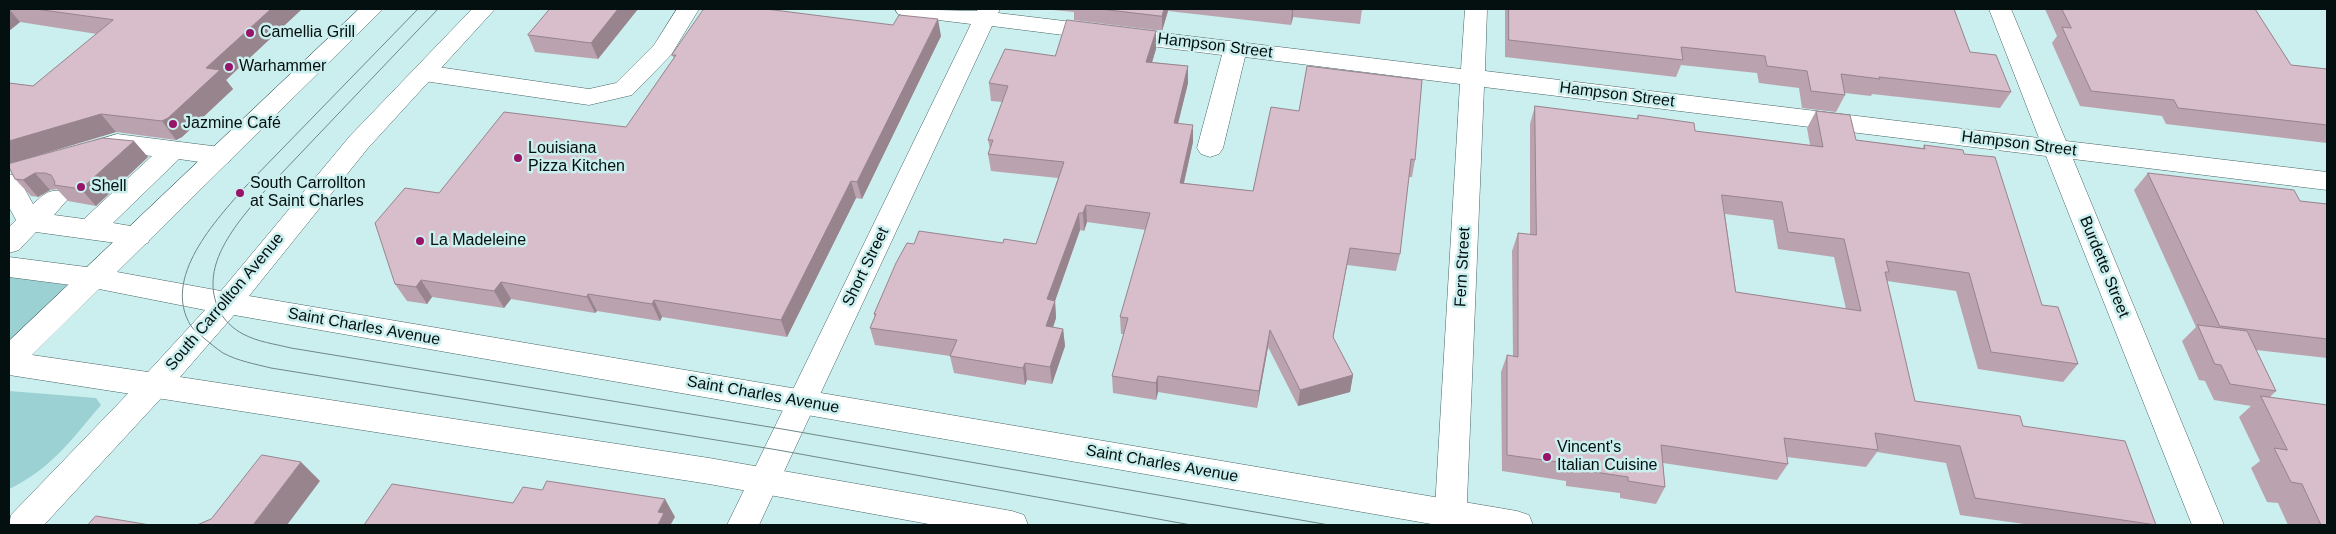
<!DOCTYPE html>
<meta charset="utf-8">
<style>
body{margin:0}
#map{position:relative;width:2336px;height:534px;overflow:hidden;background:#cbeeee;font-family:Arial,sans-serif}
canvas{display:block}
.frame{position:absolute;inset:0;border:10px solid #040f0f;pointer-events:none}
</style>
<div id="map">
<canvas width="2336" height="534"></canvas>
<div class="frame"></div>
</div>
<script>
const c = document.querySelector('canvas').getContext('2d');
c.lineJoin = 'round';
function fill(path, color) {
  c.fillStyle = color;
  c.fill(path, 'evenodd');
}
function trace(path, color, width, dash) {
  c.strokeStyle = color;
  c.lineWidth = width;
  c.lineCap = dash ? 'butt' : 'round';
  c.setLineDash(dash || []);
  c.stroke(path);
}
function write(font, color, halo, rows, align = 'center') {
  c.font = font + ' Arial,sans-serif';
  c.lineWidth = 5;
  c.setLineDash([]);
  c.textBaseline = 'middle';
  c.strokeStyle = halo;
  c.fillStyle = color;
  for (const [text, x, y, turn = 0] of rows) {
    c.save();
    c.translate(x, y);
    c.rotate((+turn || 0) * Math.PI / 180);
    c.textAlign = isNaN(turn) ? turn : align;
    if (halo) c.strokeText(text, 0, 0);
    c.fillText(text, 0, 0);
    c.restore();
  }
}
fill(new Path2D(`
 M 9,277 L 67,285 L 9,341 Z
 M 9,391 L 96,398 L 101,405 C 71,440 51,469 9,489 Z`), '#9bd1d2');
const minor = new Path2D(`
 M 677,9 L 699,9 L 671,55 L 632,95 L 589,105 L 424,81 L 416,78 L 412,73 L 416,68 L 424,65 L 589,89 L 616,83 L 654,45 Z
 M 895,9 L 977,11 L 978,9 L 1000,9 L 998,13 L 1461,69 L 1465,9 L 1487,9 L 1485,71 L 2039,138 L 1989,9 L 2011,9 L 2066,141 L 2327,172 L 2327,190 L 2073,159 L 2224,525 L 2192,525 L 2046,156 L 1484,87 L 1466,525 L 1434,525 L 1460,84 L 1245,57 L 1223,148 L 1219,154 L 1210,157 L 1201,154 L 1197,148 L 1222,55 L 992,26 L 759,525 L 727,525 L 971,24 L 906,16 L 898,14 Z
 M 117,134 L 220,147 L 229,150 L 233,156 L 229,162 L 220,165 L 179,159 L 113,223 L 148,229 L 151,236 L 148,243 L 138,246 L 36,232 L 19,250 L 9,253 L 9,227 L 16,220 L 9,207 L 9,174 L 18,177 L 33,204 C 44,194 50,188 64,192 L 68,199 L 54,215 L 84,219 L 152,156 L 117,152 L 103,156 L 94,153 L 90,147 L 94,141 Z
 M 9,257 L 94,268 L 104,271 L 108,278 L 104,285 L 94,288 L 9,277 Z
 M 154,374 L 165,378 L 169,386 L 165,394 L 44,525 L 9,525 L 11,515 L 143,378 Z`);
const major = new Path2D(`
 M 359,9 L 383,9 L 117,272 L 221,291 L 350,136 L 472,9 L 495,9 L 368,148 L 249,296 L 1517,511 L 1529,515 L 1533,525 L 1437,525 L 234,315 L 180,377 L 709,458 L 1012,511 L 1024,515 L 1028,525 L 934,525 L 709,484 L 9,375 L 9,341 ZM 99,289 L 205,310 L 148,372 L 32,355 Z`);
trace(minor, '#466565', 1);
trace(major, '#466565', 1);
fill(minor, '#fff');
fill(major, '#fff');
trace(new Path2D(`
 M 418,9 L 246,186 C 216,220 161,278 191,326 C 194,331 201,335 205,339 C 211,344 217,349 223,353 C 238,361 255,364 271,368 L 778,450 L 1191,525
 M 438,9 L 259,197 C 233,228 199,268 219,310 C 223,319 233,329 243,334 C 258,342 275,344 291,348 L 788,430 L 1329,525`), '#6f8787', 1);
fill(new Path2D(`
 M 9,9 L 302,9 L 226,80 L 233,89 L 182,137 L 176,140 L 116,132 L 9,164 L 33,86 L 97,34 L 20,22 L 9,31 Z
 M 550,9 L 638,9 L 598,59 L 535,52 L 528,35 Z
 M 1043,9 L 1362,9 L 1360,24 L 1293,17 L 1291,25 L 1168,11 L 1162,31 L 1074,20 L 1074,12 Z
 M 1505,9 L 1954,9 L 1970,52 L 2011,92 L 2000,108 L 1872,94 L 1871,96 L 1845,93 L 1845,95 L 1836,112 L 1802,108 L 1799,88 L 1759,83 L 1757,73 L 1681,65 L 1676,77 L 1505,57 Z
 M 2045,9 L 2255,9 L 2291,65 L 2327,69 L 2327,143 L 2166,124 L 2162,116 L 2080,106 L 2052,43 L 2057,36 Z
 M 1156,31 L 1156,49 L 1152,62 L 1188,66 L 1188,83 L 1178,123 L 1193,142 L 1184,183 L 1253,191 L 1271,107 L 1415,160 L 1412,177 L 1409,177 L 1400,254 L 1396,271 L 1347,265 L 1333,338 L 1353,375 L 1350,392 L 1298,406 L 1268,347 L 1257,408 L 1158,392 L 1156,400 L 1113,393 L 1112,376 L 1124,334 L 1121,334 L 1120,317 L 1146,230 L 1087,222 L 1084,231 L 1080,230 L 1055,301 L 1056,318 L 1053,327 L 1063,329 L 1065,346 L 1052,384 L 1027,380 L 1025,385 L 954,373 L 950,356 L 875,345 L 870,328 L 875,318 L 874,314 L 914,244 L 1003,243 L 1036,244 L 1058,178 L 991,171 L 988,154 L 990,149 L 988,140 L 1002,102 L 991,101 L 989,83 L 1055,56 Z
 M 941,36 L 862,199 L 856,198 L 787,337 L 662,317 L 660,321 L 597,311 L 595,313 L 511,299 L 504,308 L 432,297 L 427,304 L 407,301 L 395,284 L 439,193 L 626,127 L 674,58 L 672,55 Z
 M 1535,106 L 1637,119 L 1638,115 L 1695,131 L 1810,145 L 1807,128 L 1816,111 L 1856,140 L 1923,148 L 1924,145 L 1964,154 L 2042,305 L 2078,364 L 2063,382 L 1978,369 L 1956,291 L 1887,281 L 1915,401 L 2023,426 L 2156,525 L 2031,525 L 1960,515 L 1946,463 L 1877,452 L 1866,467 L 1787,457 L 1788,464 L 1777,480 L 1663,463 L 1665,487 L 1656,504 L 1620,498 L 1620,493 L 1566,486 L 1566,481 L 1502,471 L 1501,372 L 1507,355 L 1513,356 L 1512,251 L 1518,233 L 1530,235 L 1530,124 ZM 1725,214 L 1773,220 L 1778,249 L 1834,257 L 1846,309 L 1736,292 Z
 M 148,157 L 96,206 L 68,201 L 57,189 L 50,190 L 38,197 L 31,196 L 15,179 L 9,167 Z
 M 2148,173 L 2300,201 L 2327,204 L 2327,358 L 2256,350 L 2276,391 L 2270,397 L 2327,525 L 2288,525 L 2278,503 L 2267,502 L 2251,468 L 2260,461 L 2239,417 L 2251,406 L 2214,400 L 2205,381 L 2199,380 L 2182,341 L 2196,327 L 2134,190 Z`), '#baa3ae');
fill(new Path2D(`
 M 9,9 L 20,22 L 9,31 Z
 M 271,9 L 302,9 L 226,80 L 233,89 L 182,137 L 176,140 L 162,121 L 206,68 Z
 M 618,9 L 638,9 L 598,59 L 591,43 Z
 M 1164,9 L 1168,9 L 1168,11 L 1162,31 L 1162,16 Z
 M 1293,9 L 1293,17 L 1291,25 L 1292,10 Z
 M 938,19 L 941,36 L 862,199 L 857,182 Z
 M 1156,31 L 1156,49 L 1147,79 L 1146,62 Z
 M 1188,66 L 1188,83 L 1174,140 L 1174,123 Z
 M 101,114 L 116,132 L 9,164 L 9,141 Z
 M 1193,125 L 1193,142 L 1180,200 L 1180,183 Z
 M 134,141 L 148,157 L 96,206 L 81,189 Z
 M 35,173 L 50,190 L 38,197 L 23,180 Z
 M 851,181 L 856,198 L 787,337 L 781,320 Z
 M 1086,205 L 1087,222 L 1084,231 L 1083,213 Z
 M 1079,213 L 1080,230 L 1055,301 L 1056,318 L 1048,343 L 1046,326 L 1047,299 Z
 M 1350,248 L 1347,265 L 1330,354 L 1333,337 Z
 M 421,280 L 432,297 L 427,304 L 416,287 Z
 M 501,282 L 511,299 L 504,308 L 494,291 Z
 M 588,294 L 597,311 L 595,313 L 587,297 Z
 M 654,300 L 662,317 L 660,321 L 652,304 Z
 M 1063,329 L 1065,346 L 1052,384 L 1050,367 Z
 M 1270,330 L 1268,347 L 1257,408 L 1259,391 Z
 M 1025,363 L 1027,380 L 1025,385 L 1023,368 Z
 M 1353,375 L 1350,392 L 1298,406 L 1300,390 Z
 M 1158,376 L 1158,392 L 1156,400 L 1156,383 Z
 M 301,462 L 320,481 L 287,525 L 253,525 Z
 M 665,499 L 675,517 L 671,524 L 671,525 L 658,525 L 658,512 Z`), '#97848d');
const building = new Path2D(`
 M 36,9 L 271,9 L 206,68 L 220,70 L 168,118 L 162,121 L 101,114 L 9,141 L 9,83 L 33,86 L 113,20 Z
 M 550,9 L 618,9 L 591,43 L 528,35 Z
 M 704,9 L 766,9 L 893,25 L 899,15 L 938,19 L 857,182 L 851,181 L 781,320 L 654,300 L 652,304 L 588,294 L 587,297 L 501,282 L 494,291 L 421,280 L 416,287 L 395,284 L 375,223 L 405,188 L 439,193 L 504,112 L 626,127 L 676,55 L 672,55 Z
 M 1101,9 L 1164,9 L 1162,16 Z
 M 1509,9 L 1954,9 L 1970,52 L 1996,55 L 2011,92 L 1879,77 L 1880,79 L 1841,74 L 1845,95 L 1811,91 L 1807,71 L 1767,66 L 1765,56 L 1681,47 L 1683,60 L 1509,40 Z
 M 2062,9 L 2255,9 L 2291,65 L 2327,69 L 2327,125 L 2178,108 L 2174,100 L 2091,91 L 2062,27 L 2071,28 Z
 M 1067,20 L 1156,31 L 1146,62 L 1188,66 L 1174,123 L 1193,125 L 1180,183 L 1253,191 L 1271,107 L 1299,111 L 1307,66 L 1422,80 L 1415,160 L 1411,159 L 1400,254 L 1350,248 L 1333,337 L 1353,375 L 1300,390 L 1270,330 L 1259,391 L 1158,376 L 1156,383 L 1112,376 L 1128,318 L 1120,317 L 1150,213 L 1086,205 L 1083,213 L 1079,213 L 1047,299 L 1055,301 L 1046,326 L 1063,329 L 1050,367 L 1025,363 L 1023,368 L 950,356 L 957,340 L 870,328 L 876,314 L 874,314 L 896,263 L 907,243 L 914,244 L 919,231 L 1003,243 L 1004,239 L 1036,244 L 1064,162 L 988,154 L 993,140 L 988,140 L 1008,86 L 989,83 L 1005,49 L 1055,56 Z
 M 1535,106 L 1638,119 L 1638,115 L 1694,123 L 1695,131 L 1823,147 L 1816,111 L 1850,115 L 1856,140 L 1925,149 L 1924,145 L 1963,150 L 1964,154 L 1995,157 L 2042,305 L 2058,307 L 2078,364 L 1991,352 L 1969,273 L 1886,261 L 1889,272 L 1885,272 L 1915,401 L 2020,416 L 2023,426 L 2125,441 L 2156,525 L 1975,498 L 1960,446 L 1875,433 L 1878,450 L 1784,438 L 1788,464 L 1661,445 L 1665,487 L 1628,481 L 1628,477 L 1574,469 L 1573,464 L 1507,455 L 1507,355 L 1518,357 L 1518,233 L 1536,235 ZM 1722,195 L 1782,202 L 1788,232 L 1844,239 L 1861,311 L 1736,292 Z
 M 103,138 L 134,141 L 81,189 L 54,185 L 55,182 L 51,175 L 45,173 L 35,173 L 23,180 L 15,179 L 9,167 L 9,164 Z
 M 2148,173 L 2294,190 L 2300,201 L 2327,204 L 2327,339 L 2220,326 Z
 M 2198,325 L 2247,331 L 2276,391 L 2230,384 L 2221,365 L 2215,364 Z
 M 2261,396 L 2327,405 L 2327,525 L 2321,525 L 2302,484 L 2291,482 L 2274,448 L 2287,450 Z
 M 262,455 L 301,462 L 253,525 L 197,525 L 211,519 Z
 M 547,481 L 665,499 L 658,512 L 664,513 L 658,525 L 364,525 L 392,484 L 513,503 L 523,487 L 542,490 Z
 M 96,516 L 150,525 L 88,525 Z`);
fill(building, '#d8bdca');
trace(building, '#97848d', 1);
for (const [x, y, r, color] of [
 [250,33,5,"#981469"],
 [229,67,5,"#981469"],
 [173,124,5,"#981469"],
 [518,158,5,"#981469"],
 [81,187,5,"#981469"],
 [240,193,5,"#981469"],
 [420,241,5,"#981469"],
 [1547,457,5,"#981469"]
]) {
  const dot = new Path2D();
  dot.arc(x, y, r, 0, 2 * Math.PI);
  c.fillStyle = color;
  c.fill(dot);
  trace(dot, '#cbeeee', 2);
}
write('16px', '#040f0f', '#cbeeee', [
 ["Camellia Grill",260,33],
 ["Warhammer",239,67],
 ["Jazmine Café",183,124],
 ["Louisiana",528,149],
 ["Pizza Kitchen",528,167],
 ["South Carrollton",250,184],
 ["at Saint Charles",250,202],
 ["Shell",91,187],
 ["La Madeleine",430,241],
 ["Vincent's",1557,448],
 ["Italian Cuisine",1557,466]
], 'left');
write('16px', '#040f0f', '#cbeeee', [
 ["Hampson Street",1215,46,7],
 ["Hampson Street",1617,95,7],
 ["Hampson Street",2019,144,7],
 ["Short Street",866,267,-64],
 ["Fern Street",1463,267,-87],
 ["Burdette Street",2104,267,68],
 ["South Carrollton Avenue",225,302,-50],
 ["Saint Charles Avenue",364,327,10],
 ["Saint Charles Avenue",763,395,10],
 ["Saint Charles Avenue",1162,464,10]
]);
</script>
